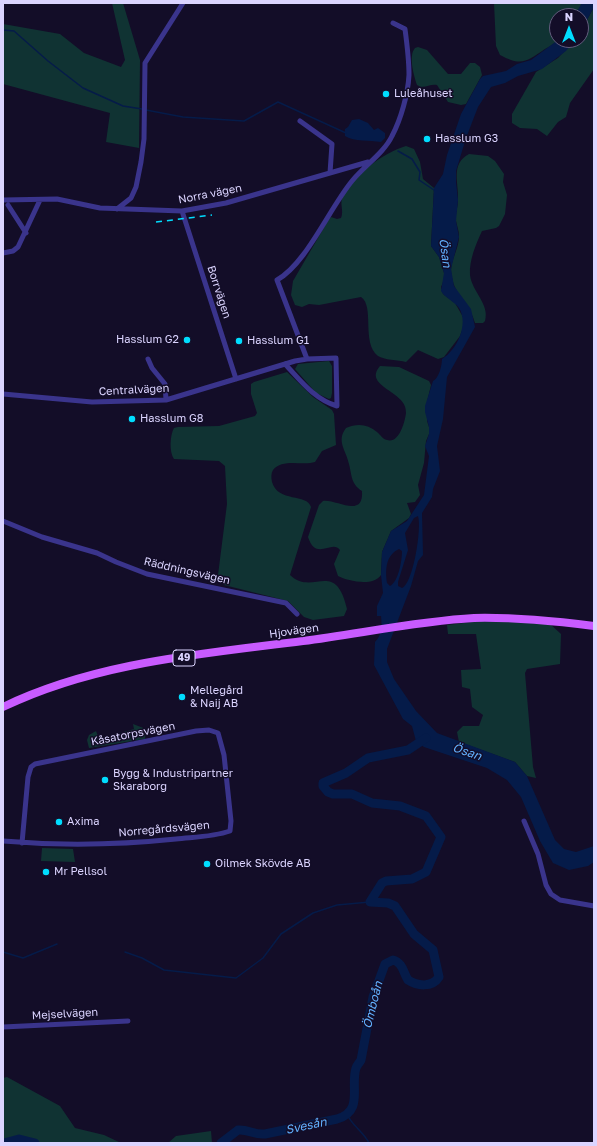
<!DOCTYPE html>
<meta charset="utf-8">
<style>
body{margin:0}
#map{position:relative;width:597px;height:1146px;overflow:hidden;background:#130d28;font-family:"Golos Text",sans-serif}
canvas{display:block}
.frame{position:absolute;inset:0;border:4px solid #dbd4ff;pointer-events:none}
.north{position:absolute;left:549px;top:8px;width:40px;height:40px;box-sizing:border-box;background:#130d28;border:1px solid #635d7e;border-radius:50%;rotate:0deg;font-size:11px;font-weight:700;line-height:16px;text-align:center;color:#dbd4ff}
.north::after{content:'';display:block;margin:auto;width:14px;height:18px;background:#0df;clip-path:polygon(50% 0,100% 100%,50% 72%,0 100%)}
</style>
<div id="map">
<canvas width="597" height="1146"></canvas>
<div class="frame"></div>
<div class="north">N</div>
</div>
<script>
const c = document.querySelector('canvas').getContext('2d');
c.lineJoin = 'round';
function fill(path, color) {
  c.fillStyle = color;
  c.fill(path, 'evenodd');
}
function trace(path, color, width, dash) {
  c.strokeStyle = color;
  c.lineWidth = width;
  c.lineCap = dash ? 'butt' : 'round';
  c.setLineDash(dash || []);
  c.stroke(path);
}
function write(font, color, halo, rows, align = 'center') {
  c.font = font + ' "Golos Text",sans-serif';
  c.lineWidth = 3;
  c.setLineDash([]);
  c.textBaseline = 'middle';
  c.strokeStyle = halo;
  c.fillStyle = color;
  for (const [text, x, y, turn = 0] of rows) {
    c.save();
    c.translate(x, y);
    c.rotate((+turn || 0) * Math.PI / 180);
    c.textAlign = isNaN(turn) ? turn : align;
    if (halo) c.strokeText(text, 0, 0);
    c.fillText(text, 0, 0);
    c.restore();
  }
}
fill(new Path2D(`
 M 112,3 L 123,3 L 140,60 L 139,148 L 106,142 L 110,113 L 3,84 L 3,24 L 60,34 L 84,53 L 121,67 L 125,60 Z
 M 494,3 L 582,3 C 578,15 568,16 557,16 L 558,40 C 554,44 550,46 545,49 C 527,61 522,67 500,55 L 496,46 Z
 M 594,7 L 594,69 L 570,103 L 566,117 L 558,122 L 547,136 L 537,129 L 520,128 L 512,123 L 512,114 L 536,72 L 558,58 L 575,40 L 581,40 L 581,31 Z
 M 418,47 L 427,50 L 448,74 L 461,74 L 470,63 L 475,63 L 480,67 L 482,75 L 466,104 L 461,105 L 448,102 L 437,85 C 430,83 424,90 417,85 C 414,76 408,56 415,48 Z
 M 406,146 L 414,149 L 420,162 L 423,179 L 434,188 L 431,246 L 439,257 L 444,273 L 444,280 L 441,287 L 443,294 L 455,303 L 463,317 L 463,328 L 460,336 L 444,357 L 438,359 L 418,350 L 406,362 C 398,360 384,360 378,356 C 361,343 375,306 361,297 L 319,305 L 309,304 L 302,307 L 295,305 L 291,295 L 293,281 L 329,219 L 331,217 L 337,219 L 341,218 C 344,211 340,205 342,199 C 351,176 383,153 406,146 Z
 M 469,154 L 488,156 L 495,161 L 504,174 L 503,182 L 507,195 L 505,214 L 499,226 L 496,228 L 482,231 C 476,244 469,260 470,275 C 472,292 490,304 485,321 L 483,323 L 475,323 C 471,306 455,295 452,278 C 448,262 459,251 459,236 C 459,231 457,226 456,221 C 455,214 458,207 458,200 C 459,183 450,164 469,154 Z
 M 329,361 L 332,366 L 332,393 L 331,398 L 329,399 L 316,393 L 295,369 L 298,364 Z
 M 380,366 L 399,367 L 429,381 L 431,385 L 427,402 L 427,421 L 429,427 L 429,434 L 426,441 L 424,463 L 418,485 L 420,495 L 415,502 L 407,503 L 411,514 L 409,518 L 391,531 L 382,552 L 381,575 C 373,587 348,581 338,576 L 334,564 L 340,550 C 332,539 316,562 308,537 L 319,505 L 323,501 C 336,499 364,519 362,491 C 351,484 352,476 349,464 C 346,450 336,441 346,428 C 357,423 368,424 377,432 C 381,435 382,439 387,440 C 399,444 405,422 406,413 C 408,391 362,387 380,366 Z
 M 287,372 L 313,397 L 332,410 L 334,414 L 336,445 L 322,451 L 315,462 C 303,466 282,458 273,470 C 271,473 271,478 272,482 C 278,503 307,493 311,507 L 290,575 C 313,597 335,558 347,609 L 344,616 L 313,620 L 304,617 L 288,601 L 224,585 L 218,575 L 227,504 L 225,466 L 219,461 L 174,459 C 169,452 170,435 174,428 L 178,427 L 219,426 L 255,416 L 257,413 L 251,394 L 251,384 L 254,382 Z
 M 481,621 L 549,623 L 561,634 L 560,664 L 527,669 L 525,673 L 533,767 L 536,778 L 527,776 L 515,762 L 459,742 L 457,732 L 463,726 L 479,726 L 483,715 L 472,707 L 470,689 L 462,687 L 461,670 L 481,669 L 476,634 L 448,634 L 447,625 Z
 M 133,724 L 146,729 L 145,739 L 89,748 L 87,740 L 89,735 L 96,731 L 99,739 L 134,729 Z
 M 42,848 L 73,849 L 75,862 L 41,861 Z
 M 7,1077 L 60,1106 L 75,1128 L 104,1135 L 121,1143 L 3,1143 L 3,1078 Z
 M 211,1131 L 212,1143 L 168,1143 L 176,1136 Z`), '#103333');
fill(new Path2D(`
 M 582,3 L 594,3 L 594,7 L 581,31 L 581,16 L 570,16 L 577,11 Z
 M 558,40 L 575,40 L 566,51 L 542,69 L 518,76 L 505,83 L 491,87 L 478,107 L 466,138 L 456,171 L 456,182 L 458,200 L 456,221 L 459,237 L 451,269 L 454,286 L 471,309 L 475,327 L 447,377 L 443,419 L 437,446 L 440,471 L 433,489 L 432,497 L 422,513 L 423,555 L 418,561 L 411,586 L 387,649 L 387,662 L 394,679 L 416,711 L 437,733 L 515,762 L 527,776 L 555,840 L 564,849 L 576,852 L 594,846 L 594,862 L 588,866 L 569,870 L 553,863 L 540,841 L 521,797 L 507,780 L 487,768 L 424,747 L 416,741 L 412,726 L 403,719 L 374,665 L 375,642 C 382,635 382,626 381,616 L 377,616 L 377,606 L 383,593 L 381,575 L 382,552 L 391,531 L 407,521 L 424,495 L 429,456 L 425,446 L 429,434 L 429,427 L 425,412 L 425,406 L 433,381 C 439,378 442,365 442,359 C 457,350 469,324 459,308 C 454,301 445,298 441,291 L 444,273 L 439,257 L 431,246 L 434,188 L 443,174 L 447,155 L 461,114 L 480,79 L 483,76 L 506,71 L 517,64 L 531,60 ZM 418,516 C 422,528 413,584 402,588 L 398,586 L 398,582 L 408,550 L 405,533 L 414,518 ZM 399,549 L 402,551 C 402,560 399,581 390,586 L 387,583 C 385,569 386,555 399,549 Z
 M 359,119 L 368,123 L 374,130 L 378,128 L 385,133 L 385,138 L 381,142 C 369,140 355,142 345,136 L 345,129 L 348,127 L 352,120 Z`), '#051b49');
trace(new Path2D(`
 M 3,30 L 14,31 L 48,61 L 83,88 L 123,106 L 142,109
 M 146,110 L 183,117 L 244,121 L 278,102 L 346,133
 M 398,151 L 412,159 L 420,172 L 419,180 L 434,190
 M 3,952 L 23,958 L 57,944
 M 125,952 L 142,958 L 164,970 L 236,978 L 263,958 L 281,934 L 313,913 L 337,905 L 370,902
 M 347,1114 C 352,1126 363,1131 369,1143`), '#051b49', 1.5);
trace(new Path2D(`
 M 4,1143 L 19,1139 L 35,1143
 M 221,1143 L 238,1130 C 248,1129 254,1135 265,1134 L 337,1119 C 364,1111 350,1087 356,1068 C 357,1065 360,1062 361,1060 L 373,997 L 385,964 L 393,960 C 403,963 403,972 408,980 C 417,986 432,988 439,977 L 433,950 L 414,934 L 395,906 L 388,903 L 370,902 L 382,883 L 386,881 L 412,879 L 426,872 L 441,837 L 426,816 L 400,806 L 372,803 L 352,794 L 333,794 L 328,792 L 323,786 L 323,783 L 346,773 L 368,758 L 408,750 L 426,738`), '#051b49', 9);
trace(new Path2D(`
 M 300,121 L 332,144 L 330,173
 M 3,200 L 57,199 L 100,208 L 182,211 L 226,203 L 368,162
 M 8,205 L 26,233
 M 117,209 L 131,198 L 136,187 L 141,162 L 144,139 L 145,63 L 183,3
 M 182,211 L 236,379
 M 3,253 L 13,251 L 18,247 L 40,200
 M 148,359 L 152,368 L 165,384 L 166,400
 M 307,359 L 277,280 C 306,264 329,209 352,181 C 364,166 384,153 392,136 C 401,119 408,94 409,75 C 409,60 407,44 405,29 L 393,23
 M 3,394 L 92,402 L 166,400 L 295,361 L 307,359 L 336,358 L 337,406 C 314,399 301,381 285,364
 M 3,521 L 42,537 L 97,553 L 116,562 L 147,574 L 286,603 L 297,614
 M 524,821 L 538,854 L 546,885 L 551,894 L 560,900 L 594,906
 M 3,841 C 61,846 118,845 176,839 C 194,837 213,837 230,831 L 231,821 L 224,755 L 218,733 L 209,730 L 196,731 L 35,764 L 31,767 L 28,777 L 22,843
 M 3,1027 L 128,1021`), '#3a348c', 5);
trace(new Path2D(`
 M 3,707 C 96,662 202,654 303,641 C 358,634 418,621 474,618 C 514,617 554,621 594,626`), '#c85bff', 8);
trace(new Path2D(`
 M 156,222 L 212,215`), '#0df', 1.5, [6, 5]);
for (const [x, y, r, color] of [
 [386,94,4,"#0df"],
 [427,139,4,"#0df"],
 [187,340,4,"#0df"],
 [239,341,4,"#0df"],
 [132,419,4,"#0df"],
 [182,697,4,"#0df"],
 [105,780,4,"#0df"],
 [59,822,4,"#0df"],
 [207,864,4,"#0df"],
 [46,872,4,"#0df"]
]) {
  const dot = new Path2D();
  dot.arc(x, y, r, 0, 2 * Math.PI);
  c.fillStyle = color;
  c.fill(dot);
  trace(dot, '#130d28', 1.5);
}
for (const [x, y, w] of [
 [184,658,22]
]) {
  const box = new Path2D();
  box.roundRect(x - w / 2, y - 8, w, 16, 3);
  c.fillStyle = '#130d28';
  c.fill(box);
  trace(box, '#dbd4ff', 1);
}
write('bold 10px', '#dbd4ff', null, [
 ["49",184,658]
]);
write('11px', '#dbd4ff', '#130d28', [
 ["Luleåhuset",394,94],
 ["Hasslum G3",435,139],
 ["Hasslum G2",179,340,"right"],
 ["Hasslum G1",247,341],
 ["Hasslum G8",140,419],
 ["Mellegård",190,691],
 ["& Naij AB",190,704],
 ["Bygg & Industripartner",113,774],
 ["Skaraborg",113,787],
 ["Axima",67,822],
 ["Oilmek Skövde AB",215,864],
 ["Mr Pellsol",54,872]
], 'left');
write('11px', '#dbd4ff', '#130d28', [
 ["Norra vägen",210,194,-11],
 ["Borrvägen",219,292,72],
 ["Centralvägen",134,390,-3],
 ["Räddningsvägen",187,571,13],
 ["Hjovägen",294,631,-8],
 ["Kåsatorpsvägen",133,734,-11],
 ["Norregårdsvägen",164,829,-5],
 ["Mejselvägen",65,1014,-3]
]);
write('italic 12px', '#62b1ff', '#130d28', [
 ["Ösan",445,253,82],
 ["Ösan",467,752,19],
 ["Ömboån",373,1005,-76],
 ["Svesån",306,1126,-12]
]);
</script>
